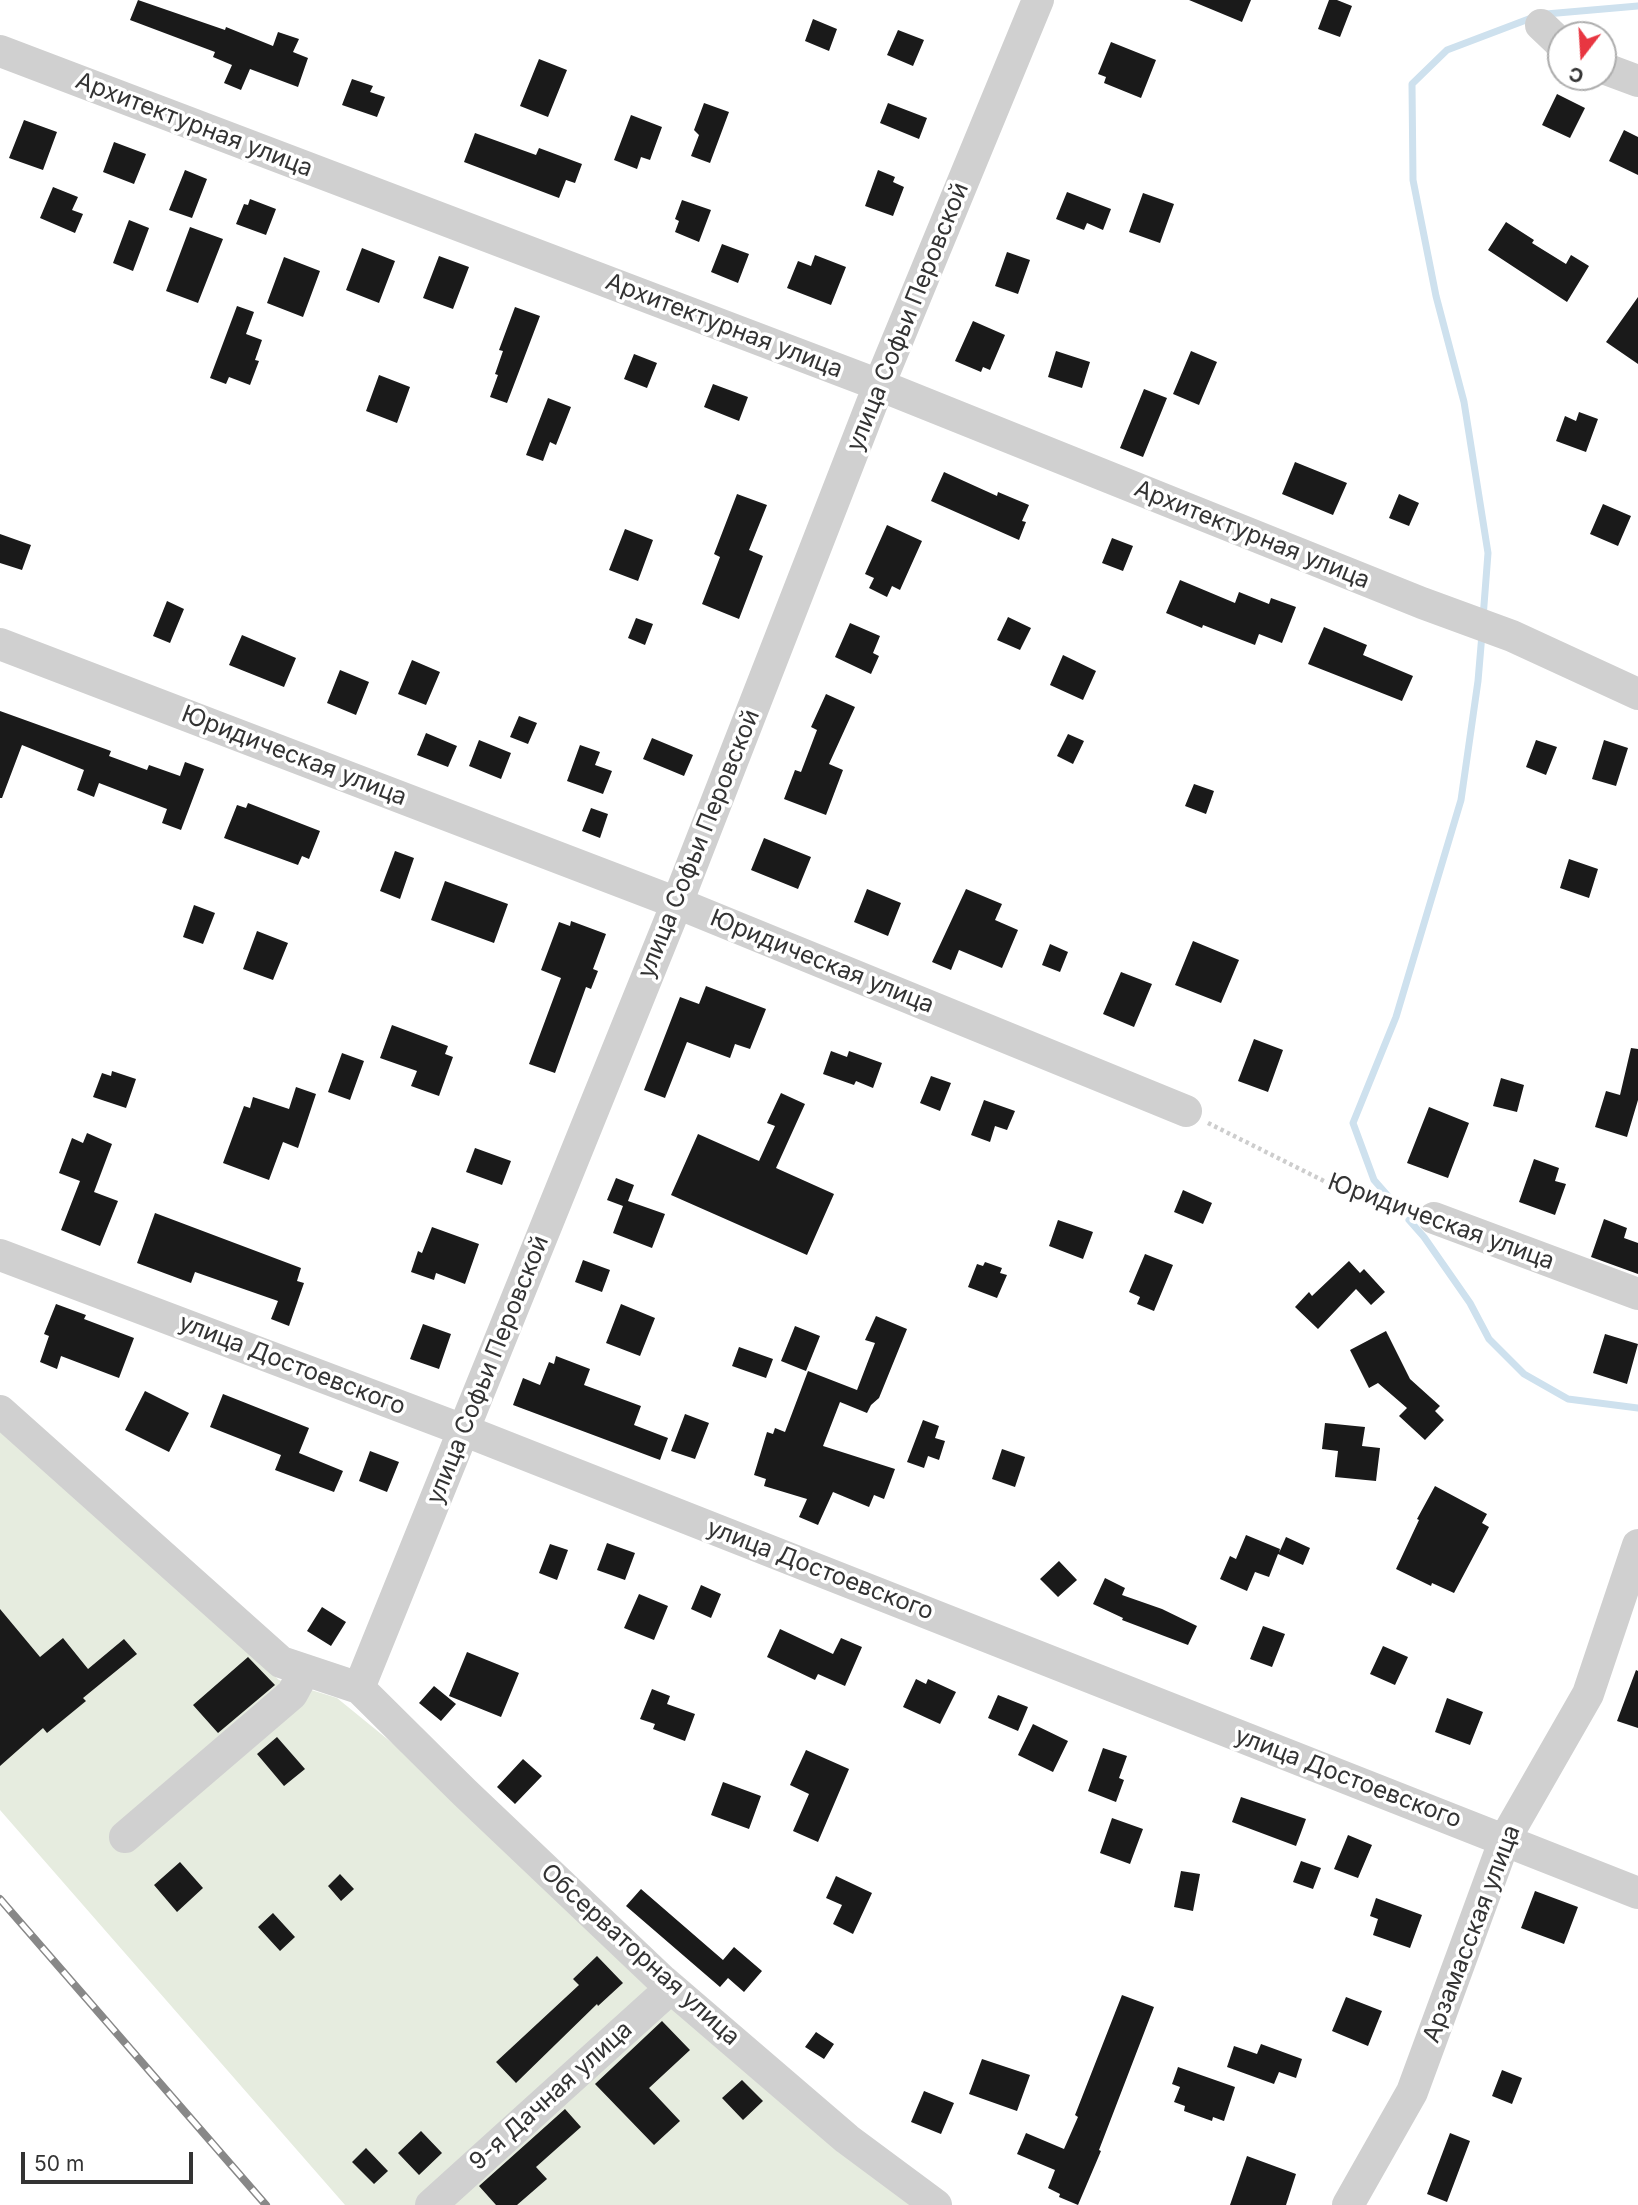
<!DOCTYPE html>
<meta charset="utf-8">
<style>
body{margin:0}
#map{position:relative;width:1638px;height:2205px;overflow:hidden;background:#fff;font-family:Inter,sans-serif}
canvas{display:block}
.north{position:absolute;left:1547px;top:21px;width:70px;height:70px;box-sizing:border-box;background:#fff;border:2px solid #adadad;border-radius:50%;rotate:197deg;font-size:19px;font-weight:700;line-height:28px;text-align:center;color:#333}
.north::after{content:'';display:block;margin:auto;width:24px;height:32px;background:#e83641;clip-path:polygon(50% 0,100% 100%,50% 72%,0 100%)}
.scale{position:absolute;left:21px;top:2152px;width:172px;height:32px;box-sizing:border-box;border:4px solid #333;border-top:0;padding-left:9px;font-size:21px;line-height:24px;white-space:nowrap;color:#333;-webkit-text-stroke:5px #fff;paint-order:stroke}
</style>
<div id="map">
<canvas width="1638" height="2205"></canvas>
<div class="north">С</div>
<div class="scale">50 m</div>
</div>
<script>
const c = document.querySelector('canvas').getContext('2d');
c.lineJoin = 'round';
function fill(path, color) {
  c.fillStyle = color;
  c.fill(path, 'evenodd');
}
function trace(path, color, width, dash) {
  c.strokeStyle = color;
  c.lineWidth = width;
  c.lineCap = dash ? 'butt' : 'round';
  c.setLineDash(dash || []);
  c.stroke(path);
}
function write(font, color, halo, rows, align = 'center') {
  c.font = font + ' Inter,sans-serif';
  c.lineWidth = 7;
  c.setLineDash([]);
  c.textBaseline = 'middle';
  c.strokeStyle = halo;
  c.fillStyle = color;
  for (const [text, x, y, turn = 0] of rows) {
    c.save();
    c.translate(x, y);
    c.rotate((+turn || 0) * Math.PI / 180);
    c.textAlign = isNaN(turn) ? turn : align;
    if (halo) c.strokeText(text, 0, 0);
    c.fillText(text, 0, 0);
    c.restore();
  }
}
fill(new Path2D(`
 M 0,1429 L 279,1680 L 337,1698 L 429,1773 L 912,2205 L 345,2205 L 0,1810 Z`), '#e6ecdf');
trace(new Path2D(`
 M 1546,14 L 1638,6
 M 1483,618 L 1488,553 L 1464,402 L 1436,296 L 1413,180 L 1412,84 L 1447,50 L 1534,17
 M 1388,1196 L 1374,1180 L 1353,1123 L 1396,1017 L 1461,800 L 1478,681 L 1482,634
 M 1409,1220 L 1424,1237 L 1470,1303 L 1489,1339 L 1524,1374 L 1568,1399 L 1638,1408`), '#cee1ee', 7);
fill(new Path2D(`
 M 138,0 L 225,30 L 226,27 L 273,46 L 278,32 L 299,39 L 293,52 L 308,58 L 298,87 L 250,69 L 241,90 L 224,83 L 232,65 L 213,57 L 215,52 L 130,20 Z
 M 1189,0 L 1251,0 L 1242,22 Z
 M 1329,0 L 1337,0 L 1352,6 L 1340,37 L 1318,29 Z
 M 813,19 L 837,29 L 829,51 L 805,41 Z
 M 898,30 L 924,40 L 913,66 L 887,55 Z
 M 1111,42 L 1156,60 L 1141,98 L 1104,83 L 1106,77 L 1098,74 Z
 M 539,59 L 567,70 L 548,117 L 520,106 Z
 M 352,79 L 373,86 L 370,92 L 385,97 L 377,117 L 342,105 Z
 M 1557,94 L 1585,108 L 1570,138 L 1542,125 Z
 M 704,103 L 729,112 L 710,163 L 691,156 L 699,135 L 694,130 Z
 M 888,103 L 927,118 L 919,139 L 880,123 Z
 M 631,115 L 662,127 L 650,160 L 641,157 L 637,169 L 614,160 Z
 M 24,120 L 57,132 L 43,170 L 9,158 Z
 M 1624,130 L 1638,137 L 1638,175 L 1609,161 Z
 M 475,133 L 536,155 L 539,148 L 582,164 L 575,183 L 566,180 L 559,198 L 464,162 Z
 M 114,142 L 146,154 L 134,184 L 103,172 Z
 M 185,170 L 207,179 L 192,218 L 169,210 Z
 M 878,170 L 895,177 L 893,182 L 904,187 L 893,216 L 865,206 Z
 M 53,187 L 78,197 L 72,210 L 83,214 L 75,233 L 40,218 Z
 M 1067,192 L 1111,209 L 1103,230 L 1087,223 L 1084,230 L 1056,219 Z
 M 1143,193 L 1174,204 L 1160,243 L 1129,232 Z
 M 250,199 L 276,209 L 266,235 L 236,224 L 244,204 L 248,205 Z
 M 682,200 L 711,210 L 699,242 L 675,232 L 679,221 L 675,219 Z
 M 129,220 L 149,228 L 133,271 L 113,263 Z
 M 1506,222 L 1534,240 L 1532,243 L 1566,264 L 1571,255 L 1589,266 L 1567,302 L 1488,250 Z
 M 190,227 L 223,239 L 198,303 L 166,291 Z
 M 722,244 L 749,254 L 738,283 L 711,272 Z
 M 362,248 L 395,261 L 379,303 L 346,290 Z
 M 1007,252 L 1030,260 L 1018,294 L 995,286 Z
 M 815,255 L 846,267 L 831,305 L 787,288 L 798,261 L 811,266 Z
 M 439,256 L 469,267 L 453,309 L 423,298 Z
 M 284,257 L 320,271 L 303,317 L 267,303 Z
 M 1638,297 L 1638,364 L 1606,342 Z
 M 237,306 L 254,312 L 246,334 L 262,340 L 255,360 L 259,361 L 250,385 L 229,377 L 226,384 L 210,378 Z
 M 515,307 L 540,316 L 507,403 L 490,397 L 498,375 L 495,374 L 503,351 L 499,350 Z
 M 973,321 L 1005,335 L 990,370 L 983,367 L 981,372 L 955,361 Z
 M 1056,351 L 1090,362 L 1082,388 L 1048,377 Z
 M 1191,351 L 1217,362 L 1199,405 L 1173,394 Z
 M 634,354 L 657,363 L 647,388 L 624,379 Z
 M 379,375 L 410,387 L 397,423 L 366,411 Z
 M 713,384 L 748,397 L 739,421 L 704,407 Z
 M 1144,389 L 1167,398 L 1143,457 L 1120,448 Z
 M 548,398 L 571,407 L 556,445 L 550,442 L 543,461 L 526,455 Z
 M 1579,412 L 1598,419 L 1586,452 L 1556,441 L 1565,416 L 1576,421 Z
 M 1295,462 L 1347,483 L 1333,515 L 1282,494 Z
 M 944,472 L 997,496 L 998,492 L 1029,505 L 1022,521 L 1026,522 L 1019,540 L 931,501 Z
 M 737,494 L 767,505 L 749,550 L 763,556 L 739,619 L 702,604 L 720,557 L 714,554 Z
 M 1399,494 L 1419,503 L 1409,526 L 1389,518 Z
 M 1603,504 L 1631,516 L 1618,546 L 1590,534 Z
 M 887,525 L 922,541 L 900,590 L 892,586 L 887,597 L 869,588 L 874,578 L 865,574 Z
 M 625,529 L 653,540 L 638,581 L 609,570 Z
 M 0,534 L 31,545 L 22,570 L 0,563 Z
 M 1112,538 L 1133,546 L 1123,571 L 1102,563 Z
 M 1180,580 L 1235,603 L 1239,592 L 1269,604 L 1271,598 L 1296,607 L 1282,643 L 1259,634 L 1255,645 L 1203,625 L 1202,628 L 1166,613 Z
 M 167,601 L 184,609 L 170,643 L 153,636 Z
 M 1008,617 L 1031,628 L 1020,650 L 997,640 Z
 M 636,618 L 653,624 L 645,645 L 628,638 Z
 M 850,623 L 880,636 L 873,653 L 879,656 L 871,674 L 835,657 Z
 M 1324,627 L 1367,645 L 1363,655 L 1413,676 L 1402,701 L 1308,664 Z
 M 242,635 L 296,658 L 284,687 L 229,665 Z
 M 1063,655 L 1096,671 L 1083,700 L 1050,685 Z
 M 412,660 L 440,672 L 426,705 L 398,694 Z
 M 340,670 L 369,682 L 356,715 L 327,703 Z
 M 826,694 L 855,707 L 829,764 L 843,770 L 826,815 L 784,799 L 795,770 L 801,772 L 817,730 L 811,727 Z
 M 0,711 L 111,751 L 109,756 L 147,770 L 149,765 L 180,776 L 185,762 L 204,769 L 181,830 L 162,823 L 167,809 L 99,783 L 94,797 L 77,790 L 84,770 L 22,745 L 2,798 L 0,798 Z
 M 519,716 L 537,723 L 528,744 L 510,737 Z
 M 426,733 L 457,746 L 448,767 L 417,755 Z
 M 1068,734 L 1084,741 L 1073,764 L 1057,756 Z
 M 652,738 L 693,755 L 684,776 L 643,759 Z
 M 479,740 L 511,753 L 501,779 L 469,766 Z
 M 1536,740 L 1557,747 L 1546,775 L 1526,767 Z
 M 1604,740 L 1628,748 L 1616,786 L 1592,779 Z
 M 580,745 L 600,752 L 595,765 L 612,771 L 603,794 L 567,781 Z
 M 1194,784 L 1214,791 L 1206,814 L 1185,806 Z
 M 248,803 L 320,831 L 309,859 L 302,856 L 298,865 L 224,838 L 237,805 L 246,808 Z
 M 591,808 L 608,814 L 600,838 L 582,831 Z
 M 764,838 L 811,857 L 798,889 L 751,870 Z
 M 395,851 L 414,858 L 400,899 L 380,891 Z
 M 1569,859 L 1598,869 L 1589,898 L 1560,888 Z
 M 445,881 L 508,904 L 494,943 L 431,920 Z
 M 867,889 L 901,903 L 888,936 L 854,922 Z
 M 966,889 L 1002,904 L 995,920 L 1018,930 L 1002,968 L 959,950 L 951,970 L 932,962 Z
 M 194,905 L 215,913 L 203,944 L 183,937 Z
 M 571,921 L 606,934 L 593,969 L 598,971 L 591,989 L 586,987 L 555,1073 L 529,1064 L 561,978 L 541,970 L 559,922 L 570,926 Z
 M 257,931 L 288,943 L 273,980 L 243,969 Z
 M 1193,941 L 1239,960 L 1221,1003 L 1175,985 Z
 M 1050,944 L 1068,952 L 1060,972 L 1042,965 Z
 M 1121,972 L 1152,984 L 1134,1027 L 1103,1014 Z
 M 706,986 L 766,1009 L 750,1049 L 735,1044 L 730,1058 L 687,1042 L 665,1098 L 644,1090 L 680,997 L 699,1004 Z
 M 392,1025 L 448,1046 L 445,1054 L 453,1057 L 439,1096 L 411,1086 L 417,1071 L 380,1058 Z
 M 1254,1039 L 1283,1050 L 1268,1092 L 1238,1081 Z
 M 1631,1048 L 1638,1049 L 1638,1100 L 1627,1137 L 1595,1127 L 1606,1091 L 1620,1095 Z
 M 831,1051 L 847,1057 L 849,1051 L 882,1063 L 873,1088 L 856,1081 L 854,1085 L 823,1074 Z
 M 342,1053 L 364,1061 L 350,1100 L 328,1092 Z
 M 112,1071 L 136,1079 L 126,1108 L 93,1097 L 102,1073 L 111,1076 Z
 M 931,1076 L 951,1083 L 940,1111 L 920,1103 Z
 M 1501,1078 L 1524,1085 L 1517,1112 L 1493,1106 Z
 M 296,1087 L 316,1094 L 298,1148 L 283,1142 L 269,1180 L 223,1163 L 244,1106 L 250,1108 L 253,1097 L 289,1109 Z
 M 781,1093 L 805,1104 L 776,1168 L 834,1194 L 807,1255 L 671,1195 L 698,1134 L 759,1161 L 775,1126 L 767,1123 Z
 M 984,1100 L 1015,1111 L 1007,1130 L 995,1126 L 990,1142 L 971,1135 Z
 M 1429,1107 L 1469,1123 L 1448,1178 L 1407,1163 Z
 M 87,1133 L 112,1144 L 94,1192 L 118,1201 L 100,1246 L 61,1230 L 80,1181 L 59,1173 L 72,1138 L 83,1143 Z
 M 475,1148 L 511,1161 L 502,1185 L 466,1172 Z
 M 1534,1159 L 1559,1168 L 1555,1181 L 1566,1184 L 1555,1215 L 1519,1202 Z
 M 616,1178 L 634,1185 L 628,1201 L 665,1214 L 652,1248 L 613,1233 L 623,1206 L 607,1200 Z
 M 1183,1190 L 1212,1203 L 1203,1224 L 1174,1212 Z
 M 155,1213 L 301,1268 L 297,1281 L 304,1283 L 289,1326 L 271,1319 L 278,1301 L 195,1272 L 191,1283 L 137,1263 Z
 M 1604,1219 L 1627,1228 L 1624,1238 L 1638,1243 L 1638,1274 L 1591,1257 Z
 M 1058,1220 L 1093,1232 L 1083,1259 L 1049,1246 Z
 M 432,1227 L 479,1244 L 465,1284 L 436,1273 L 434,1280 L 411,1272 L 418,1251 L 422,1253 Z
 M 1145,1254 L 1173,1265 L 1154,1311 L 1137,1304 L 1140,1297 L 1129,1292 Z
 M 583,1260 L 610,1270 L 602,1292 L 575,1282 Z
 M 1349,1261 L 1360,1273 L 1364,1269 L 1385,1292 L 1371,1305 L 1356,1289 L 1318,1329 L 1295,1307 L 1309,1292 L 1312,1296 Z
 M 985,1262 L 1002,1268 L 1000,1273 L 1007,1275 L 997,1298 L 968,1287 L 977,1264 L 983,1266 Z
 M 56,1304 L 86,1315 L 84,1319 L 134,1338 L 119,1378 L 61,1356 L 57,1369 L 40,1362 L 49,1336 L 44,1334 Z
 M 621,1304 L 655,1318 L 640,1356 L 606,1343 Z
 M 876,1316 L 907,1329 L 879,1398 L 871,1405 L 867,1413 L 840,1402 L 823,1446 L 895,1469 L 884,1499 L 874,1495 L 869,1507 L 833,1492 L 818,1525 L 799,1517 L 807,1499 L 764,1486 L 766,1479 L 754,1475 L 767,1432 L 773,1434 L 775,1428 L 785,1432 L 808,1371 L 857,1390 L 875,1343 L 865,1340 Z
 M 423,1324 L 451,1334 L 439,1369 L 410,1359 Z
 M 795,1326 L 820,1336 L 806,1371 L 781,1361 Z
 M 1386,1331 L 1410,1379 L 1440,1406 L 1435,1411 L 1444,1420 L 1425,1440 L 1399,1416 L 1407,1408 L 1378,1383 L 1369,1388 L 1350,1350 Z
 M 1605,1334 L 1638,1344 L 1627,1384 L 1593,1373 Z
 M 739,1347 L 773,1359 L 766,1378 L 732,1366 Z
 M 556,1356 L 590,1369 L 584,1385 L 641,1406 L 634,1425 L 668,1438 L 660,1460 L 513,1405 L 523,1378 L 540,1385 L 549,1362 L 554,1364 Z
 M 145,1391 L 189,1413 L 169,1452 L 125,1430 Z
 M 223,1394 L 309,1428 L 299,1453 L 343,1471 L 334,1492 L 275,1470 L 281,1455 L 210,1427 Z
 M 685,1414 L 709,1423 L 695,1459 L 671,1451 Z
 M 923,1420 L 939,1426 L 935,1438 L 945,1441 L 939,1460 L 928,1456 L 924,1468 L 907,1462 Z
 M 1325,1423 L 1365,1427 L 1362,1446 L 1380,1448 L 1376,1481 L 1335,1477 L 1338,1451 L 1322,1449 Z
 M 1002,1449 L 1025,1457 L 1015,1487 L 992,1479 Z
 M 370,1451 L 399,1462 L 387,1492 L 359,1481 Z
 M 1435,1486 L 1487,1514 L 1482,1523 L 1489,1527 L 1454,1593 L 1432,1583 L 1431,1586 L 1396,1569 L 1419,1520 L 1417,1519 Z
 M 1246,1535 L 1280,1549 L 1279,1553 L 1286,1537 L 1310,1548 L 1303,1565 L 1278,1554 L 1269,1577 L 1255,1572 L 1247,1591 L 1220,1579 L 1230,1556 L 1236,1559 Z
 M 607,1543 L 635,1553 L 625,1580 L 597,1570 Z
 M 550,1544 L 568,1550 L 557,1580 L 539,1573 Z
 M 1059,1561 L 1077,1580 L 1058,1597 L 1040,1579 Z
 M 1105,1578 L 1125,1588 L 1122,1595 L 1162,1609 L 1197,1626 L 1188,1645 L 1122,1620 L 1123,1618 L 1093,1604 Z
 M 701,1585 L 721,1594 L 711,1618 L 691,1609 Z
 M 639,1594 L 668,1606 L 654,1640 L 624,1628 Z
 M 322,1607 L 346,1622 L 331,1646 L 307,1631 Z
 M 0,1609 L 40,1657 L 63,1638 L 88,1669 L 124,1639 L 137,1654 L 83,1698 L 86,1701 L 47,1733 L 43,1728 L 0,1766 Z
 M 1263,1626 L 1285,1634 L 1272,1667 L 1250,1659 Z
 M 780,1629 L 833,1654 L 841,1638 L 862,1647 L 845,1686 L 818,1674 L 815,1680 L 767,1657 Z
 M 1383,1646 L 1408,1657 L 1395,1685 L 1370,1674 Z
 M 467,1652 L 519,1673 L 501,1717 L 449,1696 Z
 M 248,1657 L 275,1685 L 218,1733 L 193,1705 Z
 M 1636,1670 L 1638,1671 L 1638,1728 L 1617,1721 Z
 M 916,1679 L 926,1684 L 928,1679 L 956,1692 L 940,1724 L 903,1707 Z
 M 434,1686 L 456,1704 L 441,1721 L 419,1703 Z
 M 652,1689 L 670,1696 L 667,1704 L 695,1714 L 685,1741 L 653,1729 L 655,1724 L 640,1719 Z
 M 998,1695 L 1028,1707 L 1018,1731 L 988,1718 Z
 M 1447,1698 L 1483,1712 L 1470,1745 L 1435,1732 Z
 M 1033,1724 L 1068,1741 L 1053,1772 L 1018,1755 Z
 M 277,1737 L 305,1769 L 284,1786 L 257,1754 Z
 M 1103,1748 L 1127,1756 L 1119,1778 L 1124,1780 L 1116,1802 L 1088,1791 Z
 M 806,1750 L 849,1769 L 818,1842 L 793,1831 L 809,1794 L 790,1785 Z
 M 523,1759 L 542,1776 L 515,1804 L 497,1787 Z
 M 723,1782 L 761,1796 L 749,1829 L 711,1815 Z
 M 1241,1797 L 1306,1819 L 1296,1846 L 1232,1822 Z
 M 1112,1818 L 1143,1829 L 1130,1864 L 1100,1853 Z
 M 1348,1835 L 1372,1845 L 1358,1878 L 1334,1869 Z
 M 1301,1861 L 1321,1868 L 1313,1889 L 1293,1882 Z
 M 180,1862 L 203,1888 L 177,1912 L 154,1885 Z
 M 1181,1871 L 1200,1874 L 1193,1911 L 1174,1907 Z
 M 340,1874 L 354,1889 L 341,1901 L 328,1886 Z
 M 836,1876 L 872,1893 L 853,1934 L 833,1924 L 842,1905 L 826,1898 Z
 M 641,1889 L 723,1960 L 734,1947 L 762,1971 L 744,1992 L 728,1978 L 720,1987 L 626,1906 Z
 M 1535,1891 L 1578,1907 L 1564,1944 L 1521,1928 Z
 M 1376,1898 L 1422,1915 L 1410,1948 L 1373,1935 L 1378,1919 L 1370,1916 Z
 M 273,1913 L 295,1937 L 280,1951 L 258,1927 Z
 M 597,1956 L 623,1983 L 598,2006 L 597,2004 L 516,2083 L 496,2062 L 579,1985 L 573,1979 Z
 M 1122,1995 L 1154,2007 L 1099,2150 L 1101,2151 L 1078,2205 L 1059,2197 L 1060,2194 L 1048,2188 L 1055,2170 L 1017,2154 L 1026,2133 L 1064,2149 L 1078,2117 L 1075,2115 Z
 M 1346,1997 L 1382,2011 L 1368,2046 L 1332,2031 Z
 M 662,2021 L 690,2050 L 649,2088 L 680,2121 L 654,2145 L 595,2084 Z
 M 816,2032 L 834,2044 L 824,2059 L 805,2047 Z
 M 1261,2044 L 1302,2059 L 1296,2078 L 1279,2072 L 1274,2084 L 1227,2067 L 1234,2046 L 1257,2054 Z
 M 982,2059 L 1030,2075 L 1017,2111 L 969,2094 Z
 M 1178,2067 L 1235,2087 L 1224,2121 L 1213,2117 L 1212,2121 L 1184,2111 L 1185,2106 L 1174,2102 L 1180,2087 L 1172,2084 Z
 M 1502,2070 L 1522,2078 L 1512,2104 L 1492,2096 Z
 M 742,2080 L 763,2101 L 743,2120 L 722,2098 Z
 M 924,2091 L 954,2103 L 941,2134 L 911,2122 Z
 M 565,2109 L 581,2127 L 536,2167 L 547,2179 L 517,2205 L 496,2205 L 479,2186 Z
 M 421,2131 L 442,2153 L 419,2175 L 398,2153 Z
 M 1450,2133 L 1470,2141 L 1447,2202 L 1427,2194 Z
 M 366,2148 L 388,2171 L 374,2184 L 352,2162 Z
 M 1247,2156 L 1296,2174 L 1286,2205 L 1230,2205 Z`), '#1a1a1a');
trace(new Path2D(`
 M 1208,1123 L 1352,1195 L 1411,1211`), '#cdcdcd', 4.5, [3.5, 3.5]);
trace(new Path2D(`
 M 1541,25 L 1561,44
 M 0,51 L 879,385 L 1422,603 L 1512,636 L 1638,694
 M 1603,68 L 1638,81
 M 0,644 L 677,903 L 1186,1111
 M 1434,1218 L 1638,1294
 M 0,1255 L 463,1430 L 1638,1893
 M 0,1411 L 281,1662 L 359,1688 L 464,1792 L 663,1981 L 847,2139 L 936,2205
 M 359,1688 L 677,903 L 879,385 L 1038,0
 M 125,1837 L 292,1694 L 305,1670
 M 431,2205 L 671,1988
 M 1348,2205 L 1412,2092 L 1505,1839 L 1588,1694 L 1638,1545`), '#d0d0d0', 32);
const rail = new Path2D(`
 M 0,1899 L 266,2205`);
trace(rail, '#888', 8);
trace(rail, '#fff', 5, [16]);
write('24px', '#333', '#fff', [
 ["Архитектурная улица",194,125,21],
 ["улица Софьи Перовской",908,317,-68],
 ["Архитектурная улица",724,326,21],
 ["Архитектурная улица",1252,535,22],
 ["Юридическая улица",294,756,21],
 ["улица Софьи Перовской",699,844,-68],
 ["Юридическая улица",822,962,22],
 ["Юридическая улица",1441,1222,20],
 ["улица Достоевского",292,1365,21],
 ["улица Софьи Перовской",488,1370,-68],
 ["улица Достоевского",820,1570,21],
 ["улица Достоевского",1348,1778,21],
 ["Арзамасская улица",1472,1934,-69],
 ["Обсерваторная улица",640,1955,42],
 ["9-я Дачная улица",551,2096,-42]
]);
</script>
